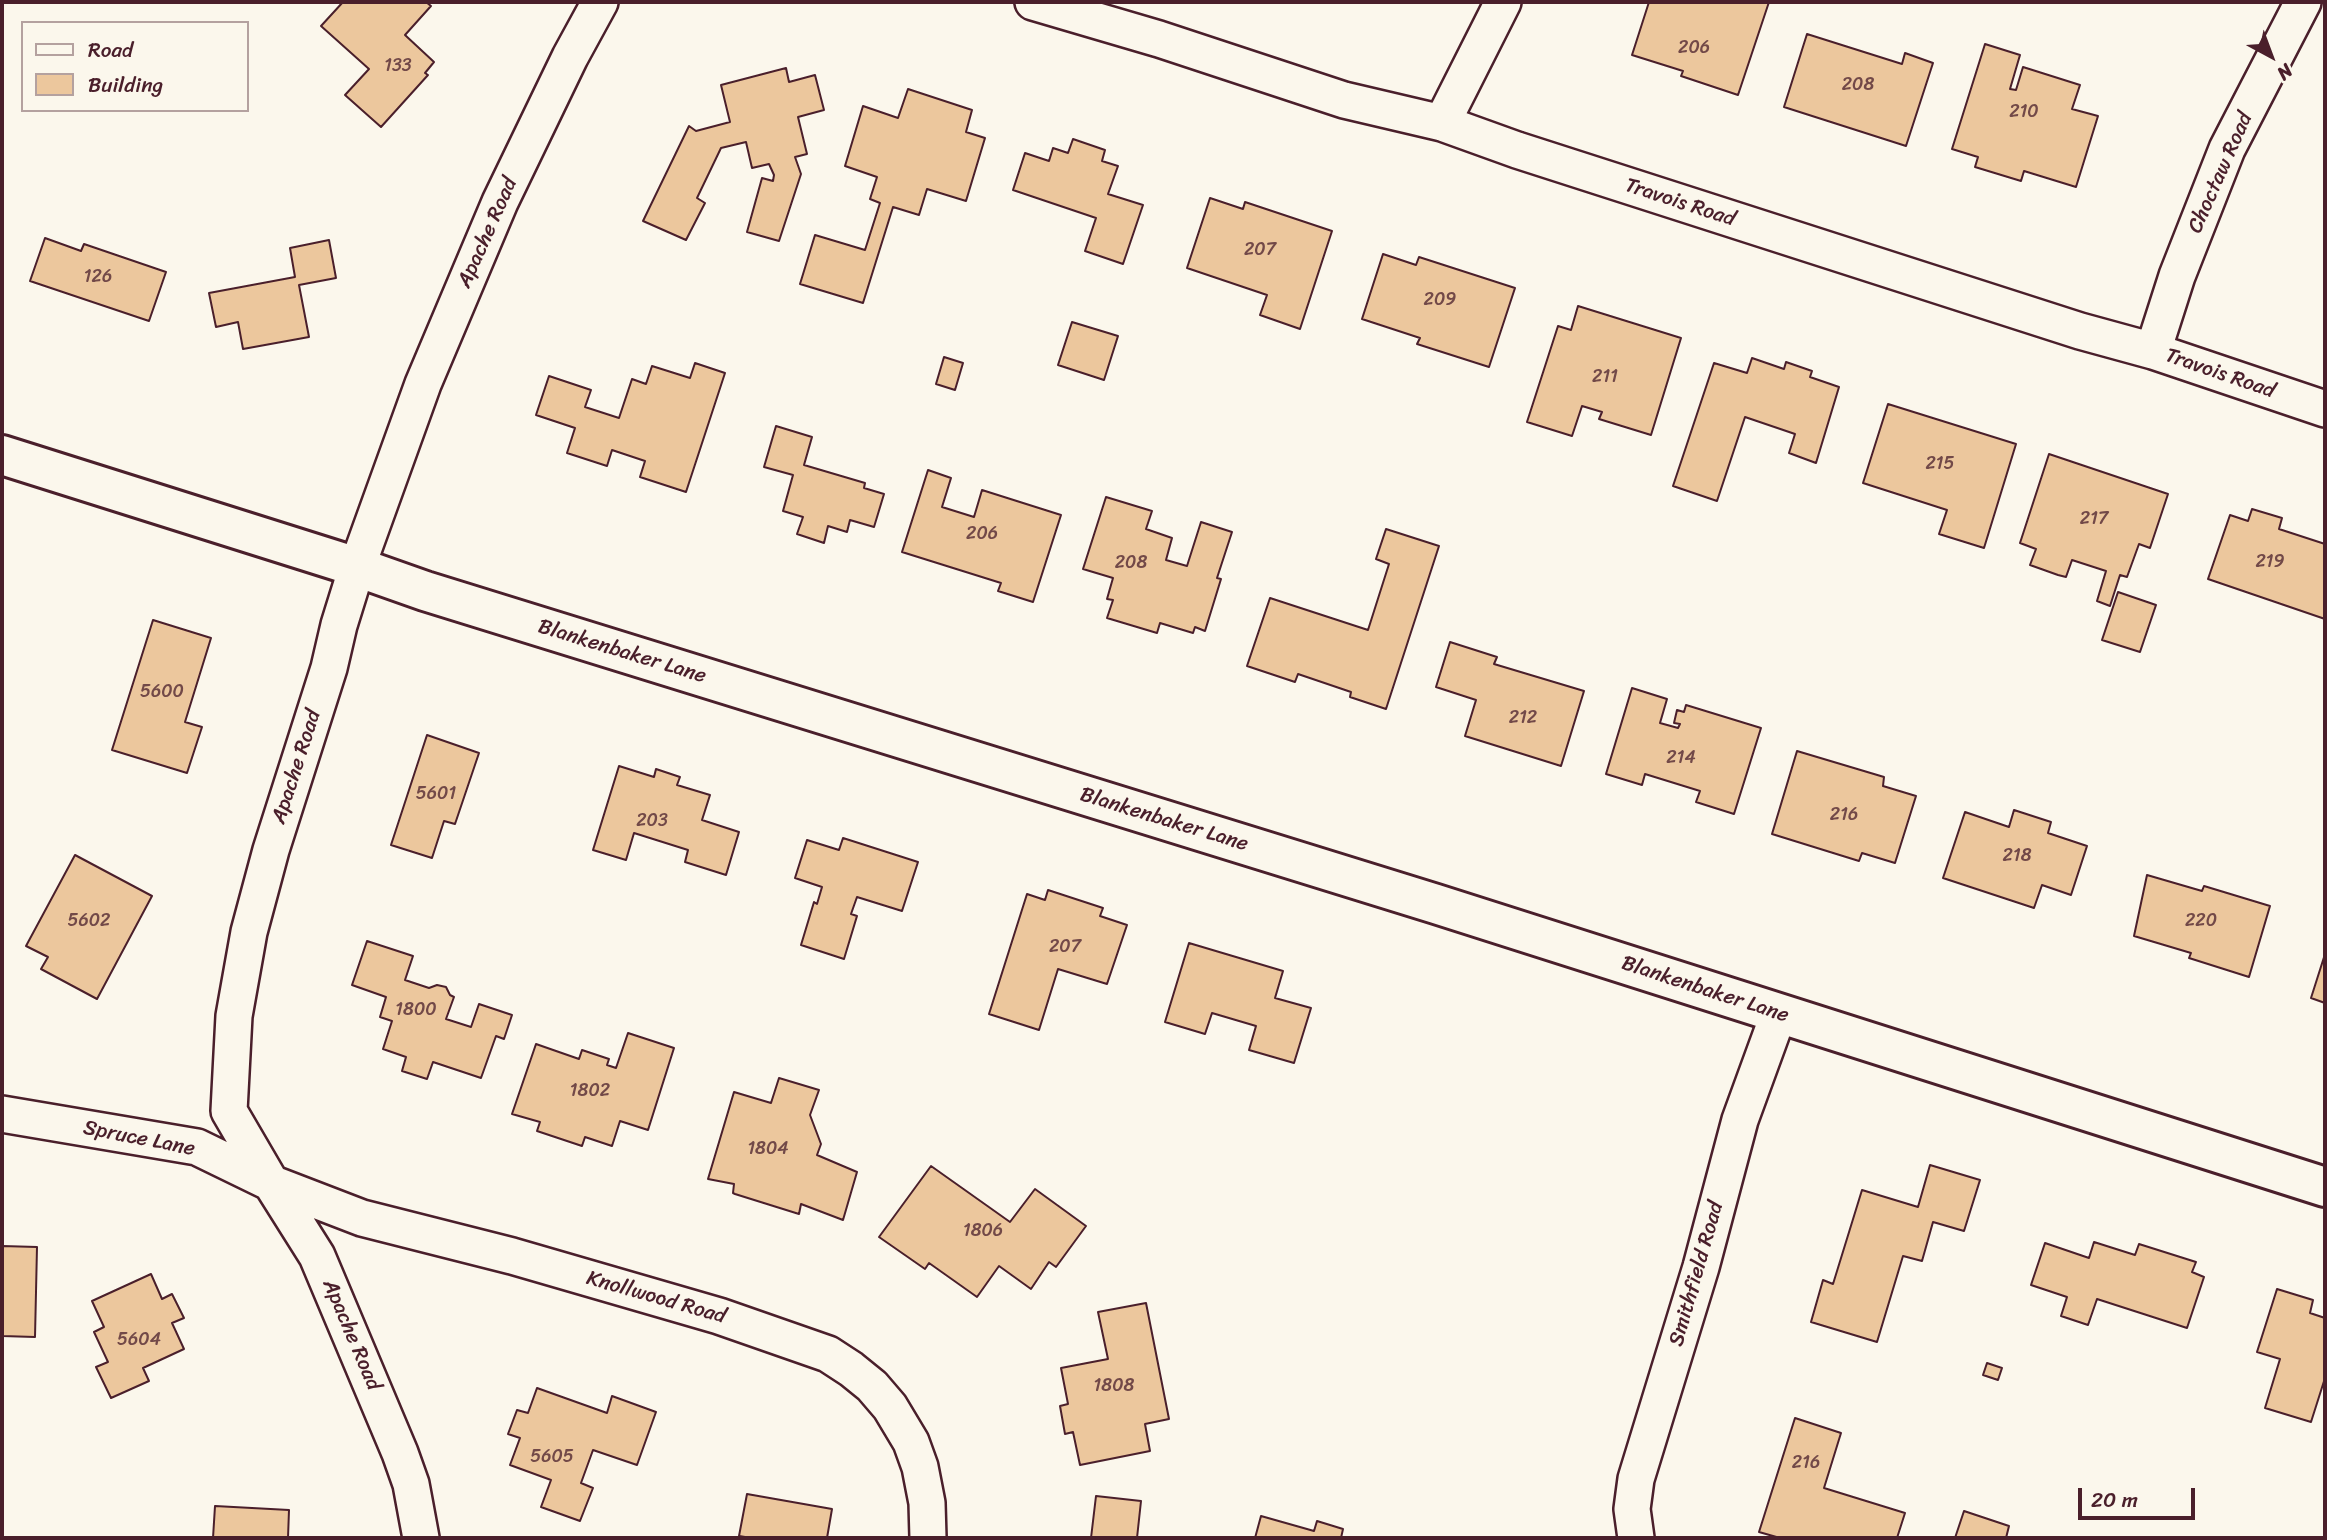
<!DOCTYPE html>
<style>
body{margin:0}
#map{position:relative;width:2327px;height:1540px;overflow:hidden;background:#fbf7ec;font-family:Sriracha,sans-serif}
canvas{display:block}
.frame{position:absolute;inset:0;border:4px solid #4a1f2b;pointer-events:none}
.legend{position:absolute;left:21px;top:21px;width:228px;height:91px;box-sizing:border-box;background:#fbf7ec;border:2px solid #b4a19f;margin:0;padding:9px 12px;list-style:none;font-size:21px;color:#4a1f2b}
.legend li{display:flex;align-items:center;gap:14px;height:35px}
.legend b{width:35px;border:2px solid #b4a19f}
.north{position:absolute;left:2236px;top:21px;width:70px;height:70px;-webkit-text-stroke:5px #fbf7ec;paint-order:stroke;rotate:139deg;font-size:19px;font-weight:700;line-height:28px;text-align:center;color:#4a1f2b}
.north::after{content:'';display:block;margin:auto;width:24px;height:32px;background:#4a1f2b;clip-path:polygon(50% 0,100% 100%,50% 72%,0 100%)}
.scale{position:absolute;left:2078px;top:1488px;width:117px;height:32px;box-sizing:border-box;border:4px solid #4a1f2b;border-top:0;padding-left:9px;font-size:21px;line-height:24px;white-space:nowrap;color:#4a1f2b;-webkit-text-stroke:5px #fbf7ec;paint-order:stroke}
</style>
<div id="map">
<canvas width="2327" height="1540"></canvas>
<div class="frame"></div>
<ul class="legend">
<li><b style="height:9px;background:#fbf7ec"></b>Road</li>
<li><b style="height:19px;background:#ecc79d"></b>Building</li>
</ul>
<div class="north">N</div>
<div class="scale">20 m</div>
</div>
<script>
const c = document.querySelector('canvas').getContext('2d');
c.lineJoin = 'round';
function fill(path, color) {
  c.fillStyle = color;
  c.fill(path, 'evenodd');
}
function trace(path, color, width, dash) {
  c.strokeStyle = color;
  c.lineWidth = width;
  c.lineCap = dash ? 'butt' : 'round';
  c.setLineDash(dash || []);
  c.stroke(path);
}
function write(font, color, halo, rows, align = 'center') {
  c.font = font + ' Sriracha,sans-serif';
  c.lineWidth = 5;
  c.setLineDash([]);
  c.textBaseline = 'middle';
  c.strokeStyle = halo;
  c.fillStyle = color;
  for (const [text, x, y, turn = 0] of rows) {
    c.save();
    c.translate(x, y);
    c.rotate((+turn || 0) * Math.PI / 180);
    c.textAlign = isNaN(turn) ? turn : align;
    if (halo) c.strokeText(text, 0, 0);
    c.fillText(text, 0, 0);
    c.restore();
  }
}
const building = new Path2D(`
 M 343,2 L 426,2 L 431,6 L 405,35 L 434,62 L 425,73 L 428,75 L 381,127 L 345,95 L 369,69 L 321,26 Z
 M 1649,2 L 1769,2 L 1738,95 L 1681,76 L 1683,71 L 1632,55 Z
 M 1807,34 L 1902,64 L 1905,53 L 1933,63 L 1906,146 L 1784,107 Z
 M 1985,44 L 2020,55 L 2010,89 L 2016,90 L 2023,67 L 2080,85 L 2072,109 L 2098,116 L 2076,187 L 2024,171 L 2021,181 L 1975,167 L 1978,157 L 1952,149 Z
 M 786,68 L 789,82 L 815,75 L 824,110 L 798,117 L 807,154 L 795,157 L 801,174 L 779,241 L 747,232 L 762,178 L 773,181 L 774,175 L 769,164 L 752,168 L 746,142 L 721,148 L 697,198 L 705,203 L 686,240 L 643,221 L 689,126 L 696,131 L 730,122 L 721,85 Z
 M 908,89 L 972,110 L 966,132 L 985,138 L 966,201 L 927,189 L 919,215 L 893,207 L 863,303 L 800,284 L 815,235 L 865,250 L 880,203 L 870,199 L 877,177 L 845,166 L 863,106 L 898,118 Z
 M 1073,139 L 1105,150 L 1102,161 L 1118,166 L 1108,194 L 1143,205 L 1123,264 L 1085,251 L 1096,218 L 1013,190 L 1025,153 L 1049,161 L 1053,148 L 1068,153 Z
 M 1210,198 L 1243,209 L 1245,202 L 1332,231 L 1300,329 L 1260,315 L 1267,295 L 1187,268 Z
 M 45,238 L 81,251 L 84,244 L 166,272 L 149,321 L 30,281 Z
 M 329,240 L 336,278 L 299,285 L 309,337 L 243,349 L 238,322 L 216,327 L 209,293 L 295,277 L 290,248 Z
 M 1383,254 L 1416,265 L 1419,257 L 1515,288 L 1489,367 L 1417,344 L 1420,338 L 1362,319 Z
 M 1578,306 L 1681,338 L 1651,435 L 1599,419 L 1602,412 L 1582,406 L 1572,436 L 1527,422 L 1558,326 L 1571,330 Z
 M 1072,322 L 1118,336 L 1104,380 L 1058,365 Z
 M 944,357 L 963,363 L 955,390 L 936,384 Z
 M 1752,358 L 1784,369 L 1786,362 L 1812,371 L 1810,377 L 1839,387 L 1816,463 L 1789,453 L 1795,434 L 1745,417 L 1717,501 L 1673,486 L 1714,363 L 1747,373 Z
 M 695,363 L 725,373 L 686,492 L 640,477 L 645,461 L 612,450 L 607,466 L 567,453 L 575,428 L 536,415 L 549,376 L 591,390 L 585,407 L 619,418 L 632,379 L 646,384 L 652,366 L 690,378 Z
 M 1888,404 L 2016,444 L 1984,548 L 1939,534 L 1947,510 L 1863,483 Z
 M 776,426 L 812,437 L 804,465 L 865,483 L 864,488 L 884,494 L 874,527 L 850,520 L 847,532 L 828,526 L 824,543 L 797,534 L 803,517 L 783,511 L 793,475 L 764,467 Z
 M 2049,454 L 2168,494 L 2150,548 L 2139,544 L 2127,577 L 2120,575 L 2110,606 L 2097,601 L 2106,571 L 2072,560 L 2066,577 L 2058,575 L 2030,565 L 2036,549 L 2020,543 Z
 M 928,470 L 951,478 L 942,507 L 974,517 L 982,490 L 1061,515 L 1033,602 L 998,591 L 1001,583 L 902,552 Z
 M 1106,497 L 1152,511 L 1146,529 L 1172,538 L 1166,560 L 1187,566 L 1201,522 L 1232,532 L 1217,578 L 1221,579 L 1205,631 L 1195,627 L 1193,633 L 1160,623 L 1157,633 L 1107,618 L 1113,600 L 1107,599 L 1113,578 L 1083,569 Z
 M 2252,509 L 2282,518 L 2279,529 L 2325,544 L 2325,619 L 2208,579 L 2230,515 L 2248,521 Z
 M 1386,529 L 1439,546 L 1386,709 L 1350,697 L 1351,692 L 1298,674 L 1295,682 L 1247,666 L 1270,598 L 1368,630 L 1389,564 L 1376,559 Z
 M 2118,592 L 2156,605 L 2140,652 L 2102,640 Z
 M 153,620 L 211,638 L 185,722 L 202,727 L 187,773 L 112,750 Z
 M 1450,642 L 1497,657 L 1494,664 L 1584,691 L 1561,766 L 1465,736 L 1476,700 L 1436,687 Z
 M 1632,688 L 1667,699 L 1660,723 L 1678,728 L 1680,724 L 1674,723 L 1677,710 L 1684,712 L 1686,705 L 1761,728 L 1734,814 L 1696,802 L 1700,791 L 1645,774 L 1642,785 L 1606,774 Z
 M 427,735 L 479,753 L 455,824 L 444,821 L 432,858 L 391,845 Z
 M 1797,751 L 1884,777 L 1883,786 L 1916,796 L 1895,863 L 1862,853 L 1859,861 L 1772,834 Z
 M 619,766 L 654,777 L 656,769 L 680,777 L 677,785 L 710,795 L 702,820 L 739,832 L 726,875 L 685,862 L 688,850 L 634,833 L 626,860 L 593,850 Z
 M 2014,810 L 2051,822 L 2048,833 L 2087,846 L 2071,895 L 2042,885 L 2034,908 L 1943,878 L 1965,812 L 2009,827 Z
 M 843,838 L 918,862 L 902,911 L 857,897 L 851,914 L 857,916 L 844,959 L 801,945 L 814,902 L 817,904 L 822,887 L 795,878 L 807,840 L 839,850 Z
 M 75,855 L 152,896 L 97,999 L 41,969 L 48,957 L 26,946 Z
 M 2147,875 L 2202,891 L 2204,886 L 2270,906 L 2249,977 L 2189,958 L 2191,953 L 2134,936 Z
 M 1048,890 L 1103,908 L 1100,916 L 1127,925 L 1107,984 L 1058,969 L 1039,1030 L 989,1014 L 1027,894 L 1045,900 Z
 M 367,941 L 413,956 L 405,980 L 429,988 L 437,985 L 446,987 L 450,995 L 454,997 L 446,1019 L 471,1027 L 479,1004 L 512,1015 L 504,1039 L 496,1036 L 481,1078 L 433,1062 L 427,1079 L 402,1071 L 406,1057 L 383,1049 L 392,1021 L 380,1017 L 386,997 L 352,985 Z
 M 1189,943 L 1283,971 L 1275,998 L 1311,1008 L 1294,1063 L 1249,1050 L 1256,1026 L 1212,1013 L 1205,1034 L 1165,1022 Z
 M 2325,954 L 2325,1003 L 2311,998 Z
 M 628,1033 L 674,1048 L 648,1130 L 620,1121 L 612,1146 L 585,1137 L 582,1146 L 537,1131 L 540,1122 L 512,1114 L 536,1044 L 579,1059 L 582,1050 L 609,1059 L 607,1065 L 616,1068 Z
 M 779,1078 L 819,1090 L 810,1115 L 821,1144 L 817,1155 L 857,1172 L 843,1220 L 801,1204 L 799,1214 L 735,1194 L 733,1193 L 734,1184 L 708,1179 L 734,1092 L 771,1103 Z
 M 1930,1165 L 1980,1180 L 1964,1231 L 1933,1222 L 1922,1261 L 1903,1256 L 1877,1342 L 1811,1322 L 1823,1280 L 1833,1284 L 1862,1190 L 1918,1207 Z
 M 931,1166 L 1010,1222 L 1035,1189 L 1086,1226 L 1056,1267 L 1049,1262 L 1031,1289 L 999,1266 L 977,1297 L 929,1263 L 925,1269 L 879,1237 Z
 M 2094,1242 L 2135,1255 L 2139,1244 L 2196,1262 L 2192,1272 L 2204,1277 L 2187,1328 L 2097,1299 L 2088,1325 L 2061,1316 L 2067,1297 L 2031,1285 L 2045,1243 L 2089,1258 Z
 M 2,1246 L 37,1247 L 35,1337 L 2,1336 Z
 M 151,1274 L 162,1299 L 172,1294 L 184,1318 L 172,1323 L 184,1349 L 143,1368 L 149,1381 L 111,1398 L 96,1367 L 108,1362 L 94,1332 L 104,1327 L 92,1301 Z
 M 2277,1289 L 2313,1300 L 2310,1313 L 2325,1318 L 2325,1378 L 2311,1422 L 2265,1408 L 2280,1359 L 2257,1352 Z
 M 1146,1303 L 1169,1419 L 1145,1424 L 1150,1451 L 1080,1465 L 1073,1432 L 1065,1434 L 1060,1406 L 1068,1404 L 1061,1368 L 1108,1359 L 1098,1312 Z
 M 1987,1363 L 2002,1368 L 1998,1380 L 1983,1375 Z
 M 537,1388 L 607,1413 L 612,1396 L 656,1412 L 637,1465 L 593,1450 L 581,1483 L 593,1488 L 580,1521 L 541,1507 L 551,1480 L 510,1465 L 520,1438 L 508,1434 L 517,1410 L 528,1413 Z
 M 1795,1418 L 1841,1433 L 1824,1488 L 1905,1513 L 1897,1538 L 1780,1538 L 1759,1532 Z
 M 747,1494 L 832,1509 L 827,1538 L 751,1538 L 739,1536 Z
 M 1096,1496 L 1141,1501 L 1137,1538 L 1091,1538 Z
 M 215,1506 L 289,1510 L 288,1538 L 213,1538 Z
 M 1964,1511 L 2009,1526 L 2006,1538 L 1955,1538 Z
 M 1261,1516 L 1314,1531 L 1317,1521 L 1343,1529 L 1341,1538 L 1255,1538 Z`);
fill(building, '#ecc79d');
trace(building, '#4a1f2b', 2);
const minor = new Path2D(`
 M 1033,2 L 1159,39 L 1344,100 L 1442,123 L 1517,150 L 2080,331 L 2153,351 L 2325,409
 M 1442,123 L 1503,2
 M 2153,351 L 2177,276 L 2227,149 L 2303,2
 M 2,1114 L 197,1147 L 271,1183 L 362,1218 L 512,1256 L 719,1316 L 828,1354 L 851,1369 L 872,1386 L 890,1407 L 911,1442 L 920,1467 L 927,1503 L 928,1538
 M 421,1538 L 411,1484 L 400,1453 L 317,1256 L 271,1183 L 229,1111 L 234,1016 L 249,932 L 271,850 L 329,668 L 339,625 L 357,567 L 423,384 L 500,202 L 570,57 L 600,2
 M 1636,1538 L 1632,1509 L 1636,1479 L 1701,1267 L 1740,1120 L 1779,1013`);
const tertiary = new Path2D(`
 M 2,455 L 357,567 L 425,591 L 1436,904 L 2325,1187`);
trace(minor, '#4a1f2b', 40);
trace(tertiary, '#4a1f2b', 44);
trace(minor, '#fbf7ec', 35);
trace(tertiary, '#fbf7ec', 38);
write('18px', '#724948', null, [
 ["206",1694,48],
 ["133",398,66],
 ["208",1858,85],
 ["210",2024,112],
 ["207",1260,250],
 ["126",98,277],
 ["209",1440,300],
 ["211",1605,377],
 ["215",1940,464],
 ["217",2094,519],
 ["206",982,534],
 ["219",2270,562],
 ["208",1131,563],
 ["5600",162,692],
 ["212",1523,718],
 ["214",1681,758],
 ["5601",436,794],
 ["216",1844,815],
 ["203",652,821],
 ["218",2017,856],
 ["5602",89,921],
 ["220",2201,921],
 ["207",1065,947],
 ["1800",416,1010],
 ["1802",590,1091],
 ["1804",768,1149],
 ["1806",983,1231],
 ["5604",139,1340],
 ["1808",1114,1386],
 ["5605",552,1457],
 ["216",1806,1463]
]);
write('21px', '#4a1f2b', '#fbf7ec', [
 ["Choctaw Road",2221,173,-66],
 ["Travois Road",1680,203,18],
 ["Apache Road",488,233,-66],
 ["Travois Road",2220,374,19],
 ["Blankenbaker Lane",622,652,17],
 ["Apache Road",297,767,-72],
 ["Blankenbaker Lane",1164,820,17],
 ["Blankenbaker Lane",1705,990,18],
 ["Spruce Lane",139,1139,11],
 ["Smithfield Road",1697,1274,-74],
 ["Knollwood Road",656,1298,16],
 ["Apache Road",351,1335,67]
]);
</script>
